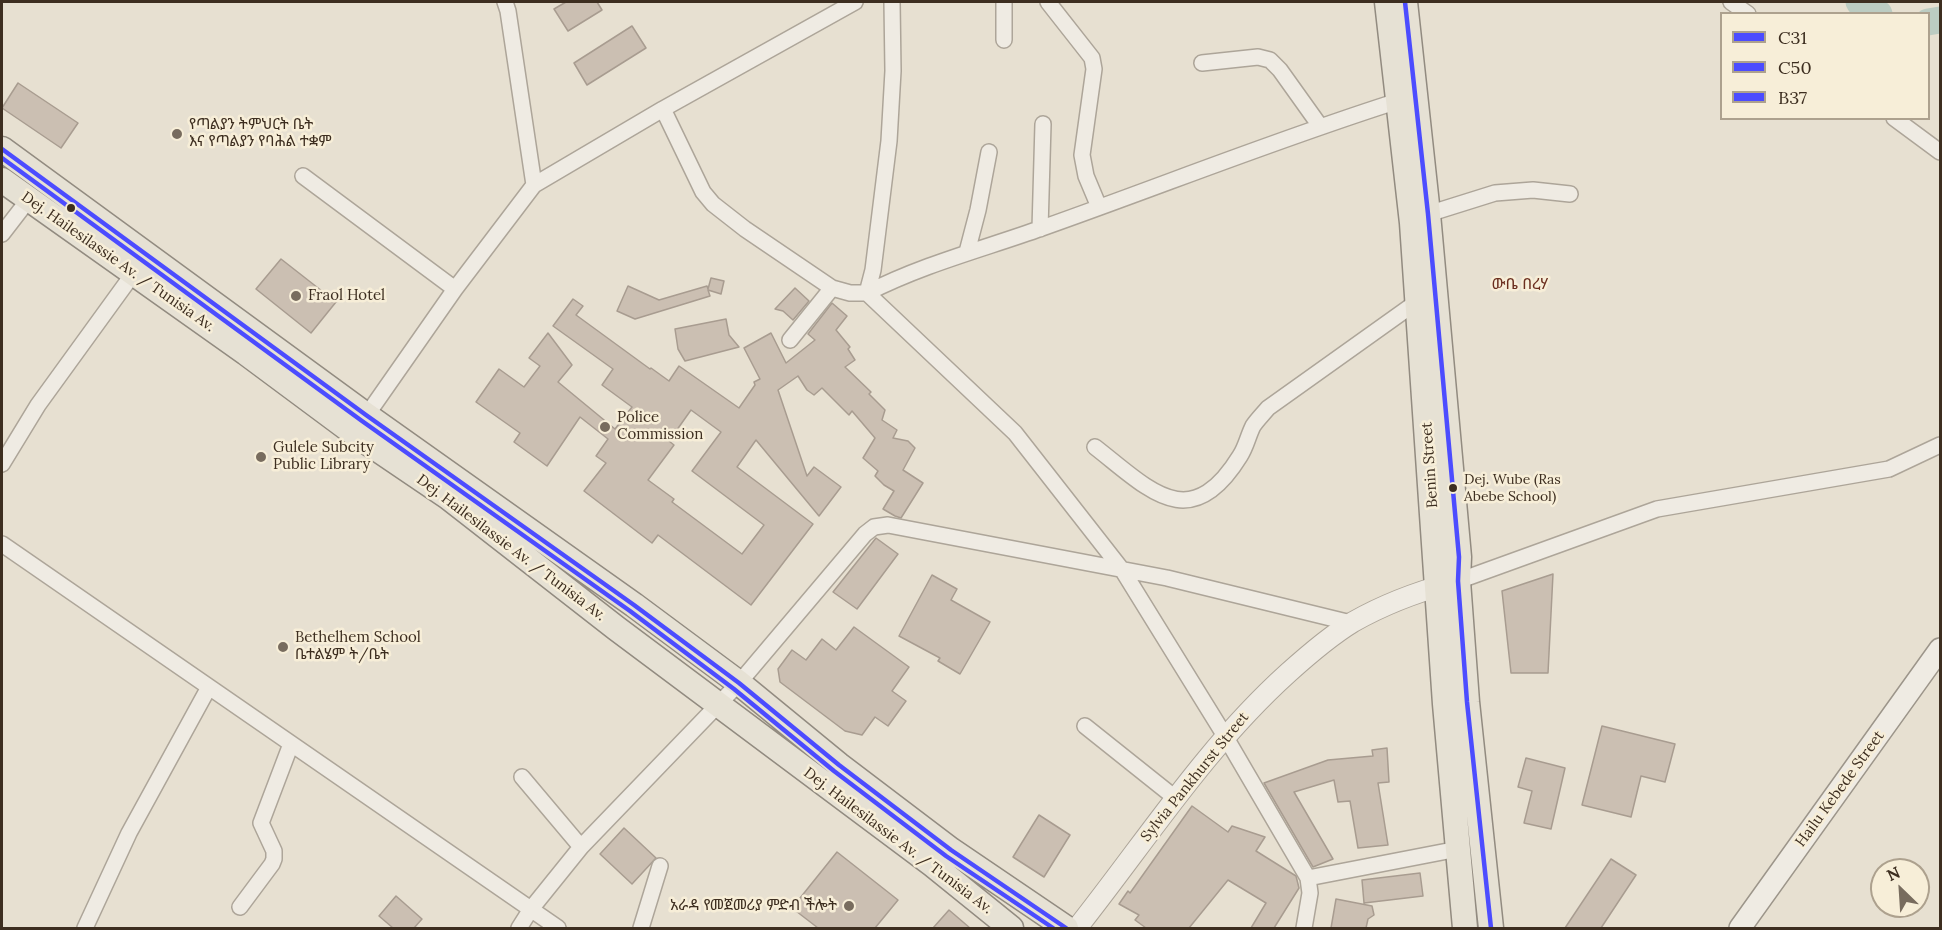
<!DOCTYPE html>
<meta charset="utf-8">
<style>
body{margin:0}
#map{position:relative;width:1942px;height:930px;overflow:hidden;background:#e7e0d1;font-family:Lora,serif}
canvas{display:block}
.frame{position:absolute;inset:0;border:3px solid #3d2e20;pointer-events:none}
.legend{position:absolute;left:1720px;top:12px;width:210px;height:108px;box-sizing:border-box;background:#f7eed8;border:2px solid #ada18e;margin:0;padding:8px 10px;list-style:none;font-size:18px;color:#3d2e20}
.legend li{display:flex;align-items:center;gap:12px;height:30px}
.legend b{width:30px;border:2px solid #ada18e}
.north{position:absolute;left:1870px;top:858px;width:60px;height:60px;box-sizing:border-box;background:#f7eed8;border:2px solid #ada18e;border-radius:50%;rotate:335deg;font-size:16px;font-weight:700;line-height:24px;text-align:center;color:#3d2e20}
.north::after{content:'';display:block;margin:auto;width:21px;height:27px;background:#786c5e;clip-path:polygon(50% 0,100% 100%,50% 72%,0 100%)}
</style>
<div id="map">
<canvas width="1942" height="930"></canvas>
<div class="frame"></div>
<ul class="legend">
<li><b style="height:8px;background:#4c4cff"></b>C31</li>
<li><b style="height:8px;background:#4c4cff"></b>C50</li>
<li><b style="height:8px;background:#4c4cff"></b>B37</li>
</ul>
<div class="north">N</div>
</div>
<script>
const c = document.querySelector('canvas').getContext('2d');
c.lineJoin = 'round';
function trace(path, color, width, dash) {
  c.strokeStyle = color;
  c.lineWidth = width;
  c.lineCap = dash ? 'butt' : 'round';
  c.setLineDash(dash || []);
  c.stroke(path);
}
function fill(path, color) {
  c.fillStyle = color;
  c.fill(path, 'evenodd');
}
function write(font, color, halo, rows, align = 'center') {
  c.font = font + ' Lora,"Noto Sans Ethiopic",serif';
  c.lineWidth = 5;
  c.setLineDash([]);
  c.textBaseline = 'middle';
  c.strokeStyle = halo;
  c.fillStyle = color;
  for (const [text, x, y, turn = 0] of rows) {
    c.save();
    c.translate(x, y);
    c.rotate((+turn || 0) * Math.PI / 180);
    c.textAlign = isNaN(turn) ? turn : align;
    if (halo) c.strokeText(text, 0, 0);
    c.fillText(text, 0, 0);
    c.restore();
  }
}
trace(new Path2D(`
 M 1859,2 L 1862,6 L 1879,14
 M 1928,22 L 1940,20`), '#bcccc2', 27);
const building = new Path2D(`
 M 566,2 L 597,2 L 602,10 L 568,31 L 554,9 Z
 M 632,26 L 646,48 L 587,85 L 574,63 Z
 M 18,83 L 78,123 L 61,148 L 2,108 Z
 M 281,259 L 336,302 L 311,333 L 256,289 Z
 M 711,278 L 724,281 L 721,294 L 708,290 L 710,296 L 635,319 L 617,311 L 628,286 L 659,300 L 707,286 L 708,289 Z
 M 795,288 L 809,301 L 793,320 L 783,311 L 775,309 Z
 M 573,299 L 583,306 L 576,315 L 650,369 L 651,368 L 669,381 L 679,366 L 739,408 L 755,385 L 754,382 L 760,379 L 744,348 L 771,333 L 786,363 L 815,340 L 808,334 L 832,303 L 847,316 L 836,330 L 850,347 L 848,349 L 855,360 L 845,367 L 871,392 L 869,394 L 885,410 L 882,420 L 897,430 L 893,438 L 908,441 L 915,448 L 903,470 L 923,483 L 901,518 L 895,516 L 883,509 L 894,491 L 884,485 L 875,476 L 878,471 L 863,458 L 875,438 L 852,411 L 849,415 L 822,388 L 814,395 L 807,390 L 798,376 L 778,390 L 807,476 L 814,467 L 841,487 L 819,516 L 756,440 L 737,467 L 813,524 L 751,605 L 658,535 L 652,543 L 584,491 L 606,463 L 596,456 L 608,439 L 580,417 L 547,466 L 514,442 L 520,433 L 476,402 L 499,369 L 524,387 L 540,366 L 529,358 L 548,333 L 572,365 L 558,382 L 615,429 L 632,407 L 602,385 L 613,369 L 553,326 ZM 691,410 L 721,432 L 692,471 L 764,525 L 742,554 L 672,502 L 674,499 L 648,480 L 674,445 L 669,441 Z
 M 726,319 L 729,335 L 739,347 L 685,361 L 678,349 L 675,329 Z
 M 876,538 L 898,554 L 857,609 L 833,592 Z
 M 1553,574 L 1548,673 L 1511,673 L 1502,591 Z
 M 932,575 L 957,589 L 951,600 L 990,622 L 960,674 L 938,661 L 940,658 L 899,636 Z
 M 854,627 L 909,667 L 892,691 L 906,701 L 888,726 L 875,717 L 862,735 L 845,731 L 780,682 L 778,669 L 792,650 L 806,660 L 822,639 L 836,650 Z
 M 1602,726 L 1675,744 L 1665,782 L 1641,776 L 1631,817 L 1582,805 Z
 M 1387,748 L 1389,782 L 1378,783 L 1388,845 L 1358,848 L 1350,801 L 1338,802 L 1334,780 L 1294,792 L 1333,859 L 1313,867 L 1264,783 L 1328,760 L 1373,756 L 1372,750 Z
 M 1526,758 L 1565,768 L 1551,829 L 1524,823 L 1532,791 L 1518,787 Z
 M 1192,806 L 1228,832 L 1232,826 L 1265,837 L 1256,851 L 1296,876 L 1299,888 L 1274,928 L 1251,928 L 1266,903 L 1228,880 L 1189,928 L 1146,928 L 1135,920 L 1139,915 L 1119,904 L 1128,891 L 1130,893 Z
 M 1039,815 L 1070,835 L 1044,877 L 1013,857 Z
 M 624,828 L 656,858 L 632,884 L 600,854 Z
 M 837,852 L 898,900 L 875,928 L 818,928 L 792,908 Z
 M 1611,859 L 1636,875 L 1601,928 L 1565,928 Z
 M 1420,873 L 1423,896 L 1364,903 L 1362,880 Z
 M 396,896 L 422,919 L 414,928 L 393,928 L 379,916 Z
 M 1336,899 L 1372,906 L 1374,915 L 1368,919 L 1366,928 L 1331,928 Z
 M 949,910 L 970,928 L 933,928 Z`);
fill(building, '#cbbfb2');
trace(building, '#a89c90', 1.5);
const minor = new Path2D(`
 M 505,2 L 508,11 L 534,185
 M 1048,2 L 1092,58 L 1094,69 L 1082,155 L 1086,176 L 1099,207
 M 1731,2 L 1748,14
 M 1004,40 L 1004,2
 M 1202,63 L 1258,57 L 1270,60 L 1280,70 L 1320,126
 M 663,109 L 703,192 L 713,204 L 745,229 L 832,288 L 850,293 L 867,293 C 924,264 983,249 1042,228 C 1161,186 1278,139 1398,101
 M 1894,118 L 1940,152
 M 303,176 L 455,289
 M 1422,217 L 1428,214 L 1495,193 L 1533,190 L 1570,194
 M 1040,229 L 1043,124
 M 2,234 L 29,199
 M 967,252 L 978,210 L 989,152
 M 867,293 L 1015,433 L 1123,571 L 1225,736 L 1308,878 L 1458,849
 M 867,293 L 873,270 L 889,141 L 893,71 L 892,2
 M 790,340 L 832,288
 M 362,422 L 455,289 L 534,185 L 663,109 L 855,2
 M 1095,447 C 1149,489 1190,537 1240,456 C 1246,447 1248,436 1253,426 C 1257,420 1263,414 1268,408 L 1418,301 L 1422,300
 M 2,464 L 38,405 L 133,274
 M 2,544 L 558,928
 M 1458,581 L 1657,509 L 1889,469 L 1940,445
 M 1085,726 L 1174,797
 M 522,777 L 581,847
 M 240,907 L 272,864 L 274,859 L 274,851 L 261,823 L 291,744
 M 85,928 L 129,833 L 209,687
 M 519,928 L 531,909 L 581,847 L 739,683 L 865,534 L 874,527 L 888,525 L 1167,578 L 1351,623
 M 641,928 L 660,866
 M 1304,928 L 1310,893 L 1308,878`);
const tertiary = new Path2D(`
 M 1077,928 C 1146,841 1205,748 1288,673 C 1308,655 1330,636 1353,622 C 1383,605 1417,592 1450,583`);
const secondary = new Path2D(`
 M 1740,928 L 1940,649`);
const primary = new Path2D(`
 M 1387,2 L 1412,223 L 1445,704 L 1465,928
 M 1405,2 L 1428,214 L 1459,557 L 1458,581 L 1467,702 L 1491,928
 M 2,149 L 366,415 L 634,605 L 739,683 L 839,765 L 951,850 L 1066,928
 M 2,180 L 246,353 L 355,434 L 448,497 L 616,628 L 933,865 L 1011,928`);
trace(minor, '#ada599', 18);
trace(tertiary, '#ada599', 22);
trace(secondary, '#9c958a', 24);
trace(primary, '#928b80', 27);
trace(minor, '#efebe3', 15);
trace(tertiary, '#efebe3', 20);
trace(secondary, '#efebe3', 21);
trace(primary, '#e6e1d4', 24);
trace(new Path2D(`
 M 2,149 L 366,415 L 634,605 L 739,683 L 839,765 L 951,850 L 1066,928`), '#4c4cff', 4.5);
trace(new Path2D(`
 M 2,158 L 362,421 L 630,611 L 734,689 L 834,771 L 946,856 L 1053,928`), '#4c4cff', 4.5);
trace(new Path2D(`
 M 1405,2 L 1428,214 L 1459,557 L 1458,581 L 1467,702 L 1491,928`), '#4c4cff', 4.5);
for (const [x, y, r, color] of [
 [177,134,6,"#786c5e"],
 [71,208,5,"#3d2e20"],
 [296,296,6,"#786c5e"],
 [605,427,6,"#786c5e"],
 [261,457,6,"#786c5e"],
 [1453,488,5,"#3d2e20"],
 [283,647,6,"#786c5e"],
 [849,906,6,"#786c5e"]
]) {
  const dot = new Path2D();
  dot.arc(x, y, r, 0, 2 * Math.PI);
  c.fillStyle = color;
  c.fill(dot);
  trace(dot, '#f7eed8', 2);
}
write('14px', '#3d2e20', '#f7eed8', [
 ["Dej. Wube (Ras",1464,480],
 ["Abebe School)",1464,497]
], 'left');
write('15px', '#3d2e20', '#f7eed8', [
 ["የጣልያን ትምህርት ቤት",189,125],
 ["እና የጣልያን የባሕል ተቋም",189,142],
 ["Fraol Hotel",308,296],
 ["Police",617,418],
 ["Commission",617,435],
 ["Gulele Subcity",273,448],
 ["Public Library",273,465],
 ["Bethelhem School",295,638],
 ["ቤተልሄም ት/ቤት",295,655],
 ["አራዳ የመጀመሪያ ምድብ ችሎት",837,906,"right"]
], 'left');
write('15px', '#3d2e20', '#f7eed8', [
 ["Dej. Hailesilassie Av. / Tunisia Av.",118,262,35],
 ["Benin Street",1430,465,-94],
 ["Dej. Hailesilassie Av. / Tunisia Av.",511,548,37],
 ["Sylvia Pankhurst Street",1195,777,-51],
 ["Hailu Kebede Street",1840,789,-54],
 ["Dej. Hailesilassie Av. / Tunisia Av.",898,841,37]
]);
write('16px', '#6b2e1e', '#f7eed8', [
 ["ውቤ በረሃ",1520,284]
]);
</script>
